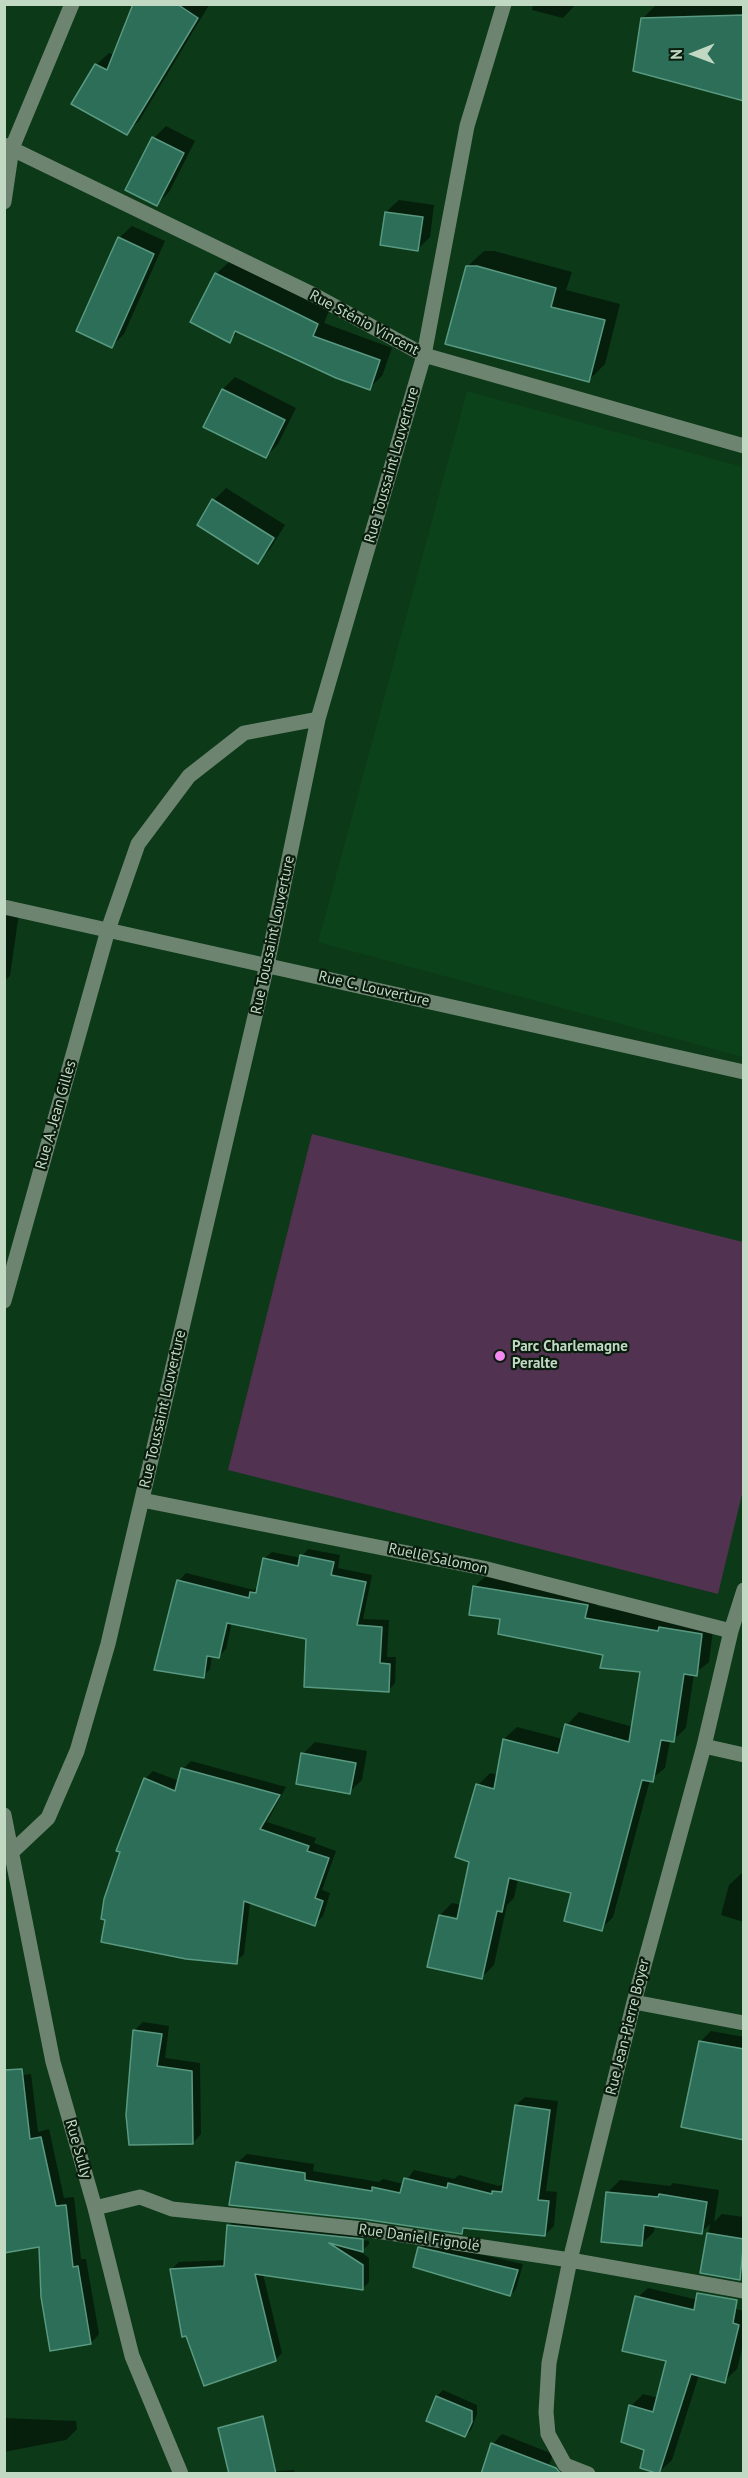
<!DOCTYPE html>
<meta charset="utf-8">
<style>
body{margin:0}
#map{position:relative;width:748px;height:2478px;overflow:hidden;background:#0c3917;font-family:"PT Sans",sans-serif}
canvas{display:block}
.frame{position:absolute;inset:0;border:6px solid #c1d8c3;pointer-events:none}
.north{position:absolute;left:664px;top:24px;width:60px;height:60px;-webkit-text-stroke:4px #0a1c0d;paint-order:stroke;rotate:269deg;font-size:16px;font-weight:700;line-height:24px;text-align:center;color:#c1d8c3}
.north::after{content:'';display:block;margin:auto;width:21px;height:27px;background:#c1d8c3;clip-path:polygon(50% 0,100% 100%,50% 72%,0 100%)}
</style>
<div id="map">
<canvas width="748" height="2478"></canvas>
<div class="frame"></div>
<div class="north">N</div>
</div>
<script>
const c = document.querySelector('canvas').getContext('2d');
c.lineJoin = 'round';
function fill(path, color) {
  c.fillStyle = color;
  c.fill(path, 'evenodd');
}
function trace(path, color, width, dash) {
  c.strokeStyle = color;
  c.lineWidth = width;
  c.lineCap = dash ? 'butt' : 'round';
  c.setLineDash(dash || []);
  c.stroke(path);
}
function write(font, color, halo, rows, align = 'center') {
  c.font = font + ' "PT Sans",sans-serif';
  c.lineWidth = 4.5;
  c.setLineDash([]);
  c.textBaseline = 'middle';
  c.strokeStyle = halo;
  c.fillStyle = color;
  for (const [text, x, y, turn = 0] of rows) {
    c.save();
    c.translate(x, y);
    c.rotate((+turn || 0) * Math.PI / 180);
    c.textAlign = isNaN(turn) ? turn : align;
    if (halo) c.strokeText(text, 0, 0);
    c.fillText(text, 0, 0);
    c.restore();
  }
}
fill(new Path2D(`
 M 467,391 L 743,467 L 743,1057 L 318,942 Z`), '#0c421a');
fill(new Path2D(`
 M 312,1134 L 743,1242 L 743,1490 L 718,1594 L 228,1470 Z`), '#523251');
fill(new Path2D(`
 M 135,4 L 209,5 L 139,121 L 126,133 L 96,65 L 109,53 L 114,55 Z
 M 533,4 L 576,4 L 563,18 L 532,10 Z
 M 657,4 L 744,4 L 744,99 L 643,18 Z
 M 166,126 L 195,141 L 169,192 L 157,204 L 154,138 Z
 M 399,200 L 434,205 L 430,237 L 417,250 L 386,212 Z
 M 132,226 L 165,241 L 124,334 L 112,346 L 119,238 Z
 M 484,251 L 494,251 L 572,272 L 566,290 L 620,304 L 605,364 L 589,380 L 467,267 Z
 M 229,262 L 329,311 L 324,323 L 392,348 L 382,376 L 369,388 L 239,331 L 229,341 L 216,274 Z
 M 235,377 L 296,408 L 278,444 L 266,457 L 223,389 Z
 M 226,488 L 285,525 L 270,549 L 258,562 L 214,500 Z
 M 4,896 L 10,903 L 20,906 L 10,976 L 4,981 Z
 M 308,1549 L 340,1555 L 338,1568 L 372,1575 L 363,1619 L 389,1620 L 387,1657 L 396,1657 L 395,1683 L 388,1691 L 308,1638 L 232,1622 L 226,1649 L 218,1657 L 212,1655 L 210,1669 L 203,1676 L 179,1581 L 186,1573 L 254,1590 L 259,1586 L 264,1559 L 272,1552 L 301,1558 Z
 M 487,1575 L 599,1593 L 597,1606 L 669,1619 L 714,1622 L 709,1662 L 694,1674 L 686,1728 L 673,1740 L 670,1740 L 665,1768 L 650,1780 L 613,1917 L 601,1929 L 573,1892 L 518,1879 L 514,1898 L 507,1905 L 494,1965 L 481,1978 L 440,1915 L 452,1903 L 462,1905 L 471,1860 L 478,1785 L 490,1773 L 498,1775 L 504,1739 L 517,1727 L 563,1739 L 567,1725 L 579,1712 L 633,1727 L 642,1671 L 604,1654 L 501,1618 L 474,1587 ZM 447,1915 L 465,1919 L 464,1922 L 447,1918 Z
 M 315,1742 L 367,1751 L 362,1780 L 349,1792 L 303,1754 Z
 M 191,1761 L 286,1787 L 267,1822 L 316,1838 L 314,1843 L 336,1851 L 322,1890 L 330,1893 L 323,1916 L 315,1924 L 250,1902 L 244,1954 L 236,1962 L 145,1779 L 153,1771 L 179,1781 L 183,1769 Z
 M 742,1873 L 744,1874 L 744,1922 L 721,1915 L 729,1885 Z
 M 143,2022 L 169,2026 L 165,2058 L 200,2063 L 201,2134 L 193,2143 L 135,2030 Z
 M 711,2031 L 744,2037 L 735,2088 L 700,2042 Z
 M 31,2074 L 38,2132 L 49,2129 L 64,2198 L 74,2197 L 81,2259 L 86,2259 L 99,2334 L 91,2343 L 40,2246 L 4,2077 Z
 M 525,2097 L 558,2101 L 546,2191 L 557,2192 L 554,2226 L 545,2235 L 467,2227 L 462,2232 L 238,2162 L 247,2154 L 314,2164 L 313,2171 L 379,2182 L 383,2179 L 404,2184 L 414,2170 L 454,2179 L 459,2175 L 499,2186 L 505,2183 L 516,2105 Z
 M 620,2180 L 670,2186 L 673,2183 L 719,2190 L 714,2222 L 722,2214 L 744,2217 L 744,2275 L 703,2270 L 710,2224 L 702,2232 L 655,2225 L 654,2232 L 641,2244 L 608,2192 Z
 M 236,2218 L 368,2232 L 369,2238 L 336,2236 L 369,2241 L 369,2244 L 361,2252 L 369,2258 L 369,2282 L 362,2289 L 263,2274 L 282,2353 L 275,2360 L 172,2269 L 179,2262 L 226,2260 L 229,2225 Z
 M 426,2242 L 523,2264 L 516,2289 L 510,2295 L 420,2248 Z
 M 648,2288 L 744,2311 L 744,2341 L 737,2369 L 724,2381 L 699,2375 L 672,2460 L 659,2472 L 646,2449 L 631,2406 L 643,2394 L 658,2398 L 668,2360 L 635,2300 Z
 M 443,2390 L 477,2405 L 477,2414 L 471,2430 L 465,2436 L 428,2420 L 437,2396 Z
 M 4,2418 L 76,2421 L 77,2429 L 66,2440 L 4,2452 Z
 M 502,2434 L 553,2454 L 546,2474 L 493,2444 Z
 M 294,2470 L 295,2474 L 250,2474 L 250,2473 Z`), '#0007');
const building = new Path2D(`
 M 133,4 L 177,4 L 198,18 L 127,135 L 71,104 L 95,64 L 107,70 Z
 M 744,15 L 744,101 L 633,71 L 641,18 Z
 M 152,137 L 184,153 L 157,206 L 125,190 Z
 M 385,212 L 423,217 L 418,251 L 380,245 Z
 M 118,237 L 154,254 L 112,348 L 76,331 Z
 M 466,266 L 477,266 L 556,288 L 551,307 L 605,320 L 589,382 L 445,344 Z
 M 215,273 L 318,324 L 313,336 L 380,360 L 370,390 L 336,378 L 235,331 L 230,343 L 190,322 Z
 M 222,389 L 285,420 L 266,458 L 203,427 Z
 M 212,499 L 274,538 L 258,564 L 197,525 Z
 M 300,1555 L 334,1562 L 331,1575 L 366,1582 L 357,1625 L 382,1627 L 380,1663 L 390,1664 L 389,1692 L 304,1687 L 306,1639 L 227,1623 L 219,1658 L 207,1656 L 204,1678 L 154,1670 L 177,1580 L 249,1598 L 250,1592 L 256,1593 L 263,1558 L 298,1566 Z
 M 473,1586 L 588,1605 L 585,1618 L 658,1631 L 659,1627 L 702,1634 L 697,1676 L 684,1674 L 674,1742 L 661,1740 L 653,1782 L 642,1780 L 602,1931 L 564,1921 L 571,1893 L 509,1878 L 502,1912 L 497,1911 L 482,1979 L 427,1967 L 439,1915 L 457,1919 L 469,1862 L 455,1857 L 476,1784 L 494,1789 L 503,1739 L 558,1753 L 565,1724 L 629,1742 L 640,1672 L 600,1668 L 603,1655 L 498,1634 L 500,1619 L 469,1615 Z
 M 301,1753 L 356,1763 L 350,1794 L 296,1784 Z
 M 181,1768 L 280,1795 L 260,1829 L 309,1846 L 307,1851 L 329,1858 L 315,1898 L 323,1901 L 315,1926 L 244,1901 L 237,1964 L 186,1959 L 101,1942 L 105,1920 L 101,1919 L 104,1899 L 120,1852 L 116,1851 L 144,1778 L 175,1791 Z
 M 133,2030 L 162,2034 L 157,2066 L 192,2071 L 193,2144 L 129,2145 L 126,2115 Z
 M 699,2041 L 744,2049 L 744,2140 L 681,2127 Z
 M 22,2069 L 30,2139 L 41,2137 L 56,2206 L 66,2205 L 73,2267 L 78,2266 L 91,2344 L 50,2351 L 41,2297 L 39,2247 L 4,2253 L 4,2070 Z
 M 515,2105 L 550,2110 L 538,2200 L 549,2201 L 545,2236 L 463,2228 L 462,2234 L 363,2219 L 229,2205 L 236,2162 L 305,2173 L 305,2180 L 372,2191 L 372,2187 L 400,2193 L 404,2178 L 447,2188 L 448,2183 L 492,2194 L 492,2191 L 502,2192 Z
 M 606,2192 L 658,2197 L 659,2194 L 707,2202 L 702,2234 L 644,2225 L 642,2246 L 601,2242 Z
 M 227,2225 L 363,2239 L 363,2252 L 329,2243 L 363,2265 L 363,2290 L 255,2274 L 276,2361 L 204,2386 L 186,2336 L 182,2337 L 170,2269 L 224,2266 Z
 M 707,2233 L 744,2239 L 740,2280 L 700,2273 Z
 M 418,2247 L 518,2270 L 510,2296 L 413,2267 Z
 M 697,2293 L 737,2300 L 733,2323 L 739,2325 L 725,2383 L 691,2374 L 659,2474 L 640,2468 L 644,2450 L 621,2442 L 629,2405 L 653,2412 L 666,2361 L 622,2351 L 635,2296 L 694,2310 Z
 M 436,2396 L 472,2411 L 472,2422 L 465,2437 L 426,2421 Z
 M 263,2416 L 276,2474 L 229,2474 L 218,2428 Z
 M 491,2443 L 556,2468 L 561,2474 L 481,2474 Z`);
fill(building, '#2c6e58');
trace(building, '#599981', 1.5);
trace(new Path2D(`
 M 4,145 L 314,295 L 424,355 L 744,446
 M 4,202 L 12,148 L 72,4
 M 4,907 L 744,1072
 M 4,1301 L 108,930 L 138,844 L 189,776 L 244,733 L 318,719
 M 142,1500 L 483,1568 L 731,1631
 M 704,1746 L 744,1755
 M 4,1815 L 53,2062 L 95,2208 L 132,2356 L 181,2474
 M 4,1853 L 13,1851 L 48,1818 L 77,1751 L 108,1644 L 267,965 L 318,719 L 424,355 L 467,126 L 504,4
 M 634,2002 L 744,2023
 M 95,2208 L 140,2197 L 172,2209 L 363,2229 L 570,2260 L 744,2291
 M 588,2474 L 565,2465 L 548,2434 L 546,2412 L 549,2363 L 570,2260 L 634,2002 L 704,1746 L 731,1631 L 744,1590`), '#6d8570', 15);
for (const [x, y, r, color] of [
 [500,1356,6,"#f489f1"]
]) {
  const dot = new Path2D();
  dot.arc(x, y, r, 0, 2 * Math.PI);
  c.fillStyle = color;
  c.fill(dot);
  trace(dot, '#0a1c0d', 2);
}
write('15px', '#c1d8c3', '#0a1c0d', [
 ["Rue Sténio Vincent",364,323,28],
 ["Rue Toussaint Louverture",392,465,-74],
 ["Rue Toussaint Louverture",273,935,-78],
 ["Rue C. Louverture",374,989,13],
 ["Rue A. Jean Gilles",56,1115,-74],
 ["Rue Toussaint Louverture",163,1409,-77],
 ["Ruelle Salomon",438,1559,12],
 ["Rue Jean-Pierre Boyer",628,2027,-76],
 ["Rue Sully",78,2149,74],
 ["Rue Daniel Fignolé",419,2238,8]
]);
write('bold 15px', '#c1d8c3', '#0a1c0d', [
 ["Parc Charlemagne",512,1347],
 ["Peralte",512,1364]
], 'left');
</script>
